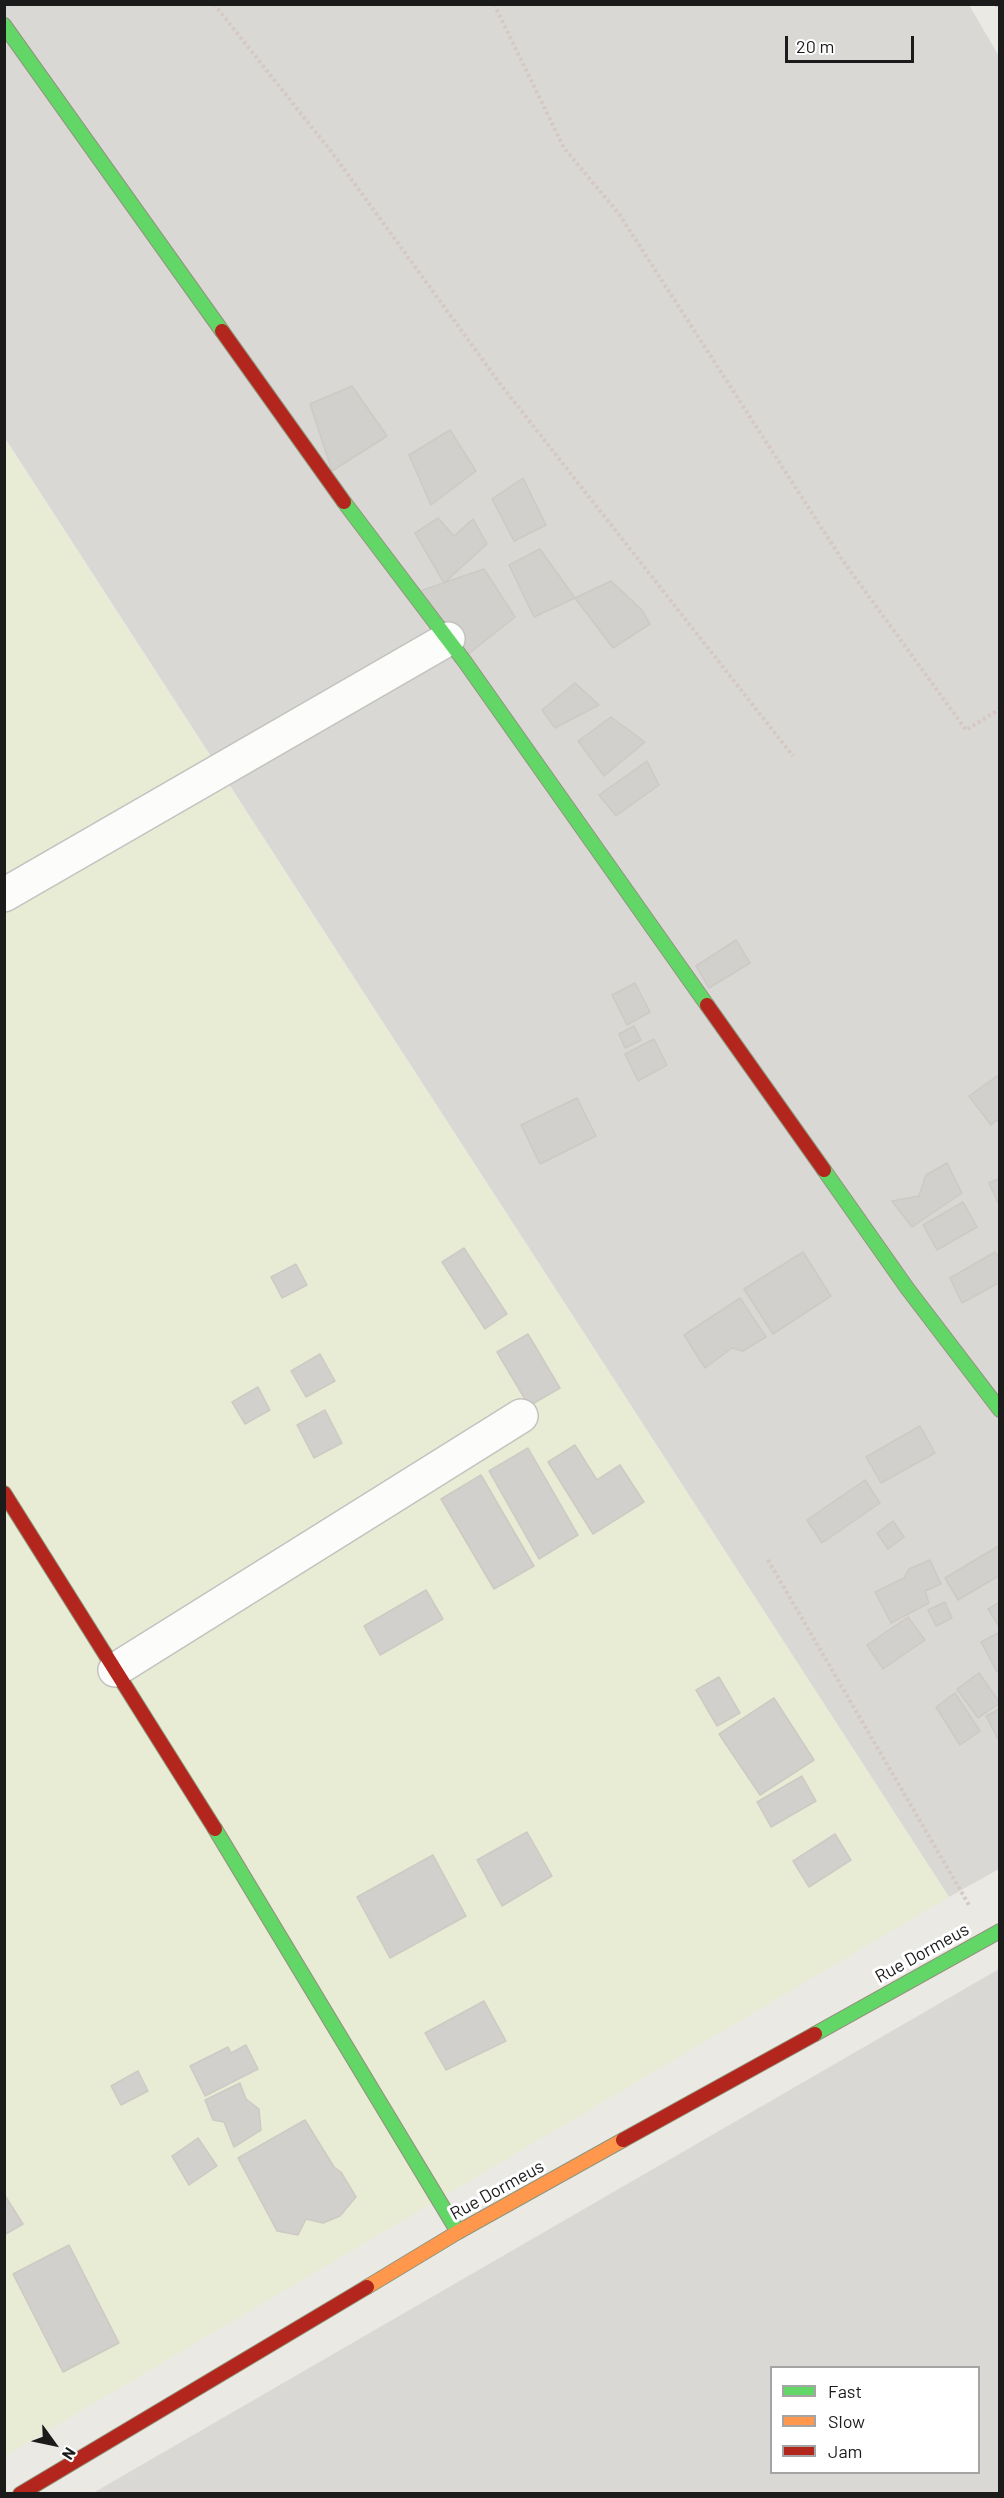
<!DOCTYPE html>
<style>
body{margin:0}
#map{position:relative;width:1004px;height:2498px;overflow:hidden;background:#eae9e3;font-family:Barlow,sans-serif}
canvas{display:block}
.frame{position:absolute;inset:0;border:6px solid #1b1b1b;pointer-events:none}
.legend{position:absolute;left:770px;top:2366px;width:210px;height:108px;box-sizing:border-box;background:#fff;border:2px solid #a4a4a4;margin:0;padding:8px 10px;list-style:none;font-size:18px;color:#1b1b1b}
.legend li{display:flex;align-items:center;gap:12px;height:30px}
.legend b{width:30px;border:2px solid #a4a4a4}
.north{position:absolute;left:24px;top:2414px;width:60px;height:60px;-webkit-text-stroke:4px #fff;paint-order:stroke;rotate:123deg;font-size:16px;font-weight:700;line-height:24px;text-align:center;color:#1b1b1b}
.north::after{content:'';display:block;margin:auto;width:21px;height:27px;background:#1b1b1b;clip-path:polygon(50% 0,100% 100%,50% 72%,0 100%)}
.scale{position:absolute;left:785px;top:36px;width:129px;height:27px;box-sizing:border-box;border:3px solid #1b1b1b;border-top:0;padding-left:8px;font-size:18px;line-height:21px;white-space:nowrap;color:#1b1b1b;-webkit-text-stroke:4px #fff;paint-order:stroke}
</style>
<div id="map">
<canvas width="1004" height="2498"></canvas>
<div class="frame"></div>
<ul class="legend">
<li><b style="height:8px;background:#63d668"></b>Fast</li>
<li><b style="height:8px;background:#ff974d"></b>Slow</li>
<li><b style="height:8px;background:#b3261e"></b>Jam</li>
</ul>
<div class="north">N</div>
<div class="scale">20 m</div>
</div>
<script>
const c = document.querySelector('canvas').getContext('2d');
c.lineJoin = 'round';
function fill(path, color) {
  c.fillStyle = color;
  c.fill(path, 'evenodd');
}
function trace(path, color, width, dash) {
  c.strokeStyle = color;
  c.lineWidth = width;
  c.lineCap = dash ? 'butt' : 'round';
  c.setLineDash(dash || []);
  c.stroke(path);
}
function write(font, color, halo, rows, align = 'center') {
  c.font = font + ' Barlow,sans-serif';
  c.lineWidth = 6;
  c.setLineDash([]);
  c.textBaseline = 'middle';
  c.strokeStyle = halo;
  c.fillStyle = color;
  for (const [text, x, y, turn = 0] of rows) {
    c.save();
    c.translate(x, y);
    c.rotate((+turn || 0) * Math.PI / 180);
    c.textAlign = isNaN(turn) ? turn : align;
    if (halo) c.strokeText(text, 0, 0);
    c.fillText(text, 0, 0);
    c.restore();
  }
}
fill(new Path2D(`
 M 5,5 L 969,5 L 1000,58 L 999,1869 L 949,1897 L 5,438 Z
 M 999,1969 L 999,2493 L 93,2493 ZM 772,2368 L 978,2368 L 978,2472 L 772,2472 Z`), '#d9d8d5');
fill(new Path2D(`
 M 4,438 L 949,1897 L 5,2456 L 4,2456 Z`), '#e9ecd5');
const building = new Path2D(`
 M 352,386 L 387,436 L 332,471 L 310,404 Z
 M 450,430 L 476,471 L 431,505 L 409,455 Z
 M 523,478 L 546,525 L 514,541 L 492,499 Z
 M 438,518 L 454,536 L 473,519 L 487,544 L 444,583 L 415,533 Z
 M 540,549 L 575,598 L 534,617 L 509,565 Z
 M 484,569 L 515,617 L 466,656 L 420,591 Z
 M 611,581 L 642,610 L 650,624 L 613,648 L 575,598 Z
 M 575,683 L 599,705 L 555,728 L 542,710 Z
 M 611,717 L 645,742 L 604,776 L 578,741 Z
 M 647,761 L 659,785 L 616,816 L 599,795 Z
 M 736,940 L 750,963 L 709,988 L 696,966 Z
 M 635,983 L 650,1012 L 627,1025 L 612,995 Z
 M 634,1026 L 641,1040 L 625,1048 L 619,1034 Z
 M 654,1039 L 667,1065 L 638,1081 L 625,1054 Z
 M 1000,1074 L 1000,1118 L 991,1125 L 969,1096 Z
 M 577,1098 L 596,1136 L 540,1164 L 521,1125 Z
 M 947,1163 L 962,1193 L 912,1227 L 892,1201 L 919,1196 L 926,1175 Z
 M 1000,1178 L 1000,1207 L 989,1183 Z
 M 963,1202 L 977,1227 L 937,1250 L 923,1225 Z
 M 464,1248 L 507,1314 L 485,1329 L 442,1262 Z
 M 803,1252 L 831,1296 L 773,1334 L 744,1289 Z
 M 995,1252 L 1000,1260 L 1000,1282 L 962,1303 L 950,1278 Z
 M 296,1264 L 307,1285 L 282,1298 L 271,1277 Z
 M 740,1298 L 766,1337 L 743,1351 L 732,1348 L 705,1368 L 684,1335 Z
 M 528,1334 L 560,1388 L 529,1406 L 497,1352 Z
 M 320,1354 L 335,1381 L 306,1397 L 291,1371 Z
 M 258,1387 L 270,1410 L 245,1424 L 232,1402 Z
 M 325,1410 L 342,1443 L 314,1458 L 297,1425 Z
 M 920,1426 L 935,1453 L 881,1483 L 866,1457 Z
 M 575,1445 L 597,1480 L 620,1465 L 644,1502 L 593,1534 L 548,1462 Z
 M 528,1448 L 578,1535 L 539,1559 L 489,1471 Z
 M 481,1475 L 534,1566 L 494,1589 L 441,1499 Z
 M 865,1480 L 880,1503 L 822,1543 L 807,1520 Z
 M 893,1521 L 904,1537 L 888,1549 L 877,1533 Z
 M 1000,1545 L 1000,1575 L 958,1600 L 945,1578 Z
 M 930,1560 L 941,1584 L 925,1591 L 929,1603 L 891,1623 L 875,1592 L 904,1578 L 909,1569 Z
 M 426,1590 L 443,1619 L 380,1655 L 364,1626 Z
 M 945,1602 L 952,1618 L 936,1626 L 928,1610 Z
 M 1000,1602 L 1000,1628 L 988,1609 Z
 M 908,1617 L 925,1640 L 883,1669 L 867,1645 Z
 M 1000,1632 L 1000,1670 L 997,1672 L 981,1642 Z
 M 979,1673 L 1000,1703 L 978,1718 L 957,1689 Z
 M 719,1677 L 740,1713 L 717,1726 L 696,1690 Z
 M 955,1693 L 980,1731 L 960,1745 L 936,1707 Z
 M 774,1698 L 814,1760 L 760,1795 L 719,1734 Z
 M 1000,1709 L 1000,1743 L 986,1716 Z
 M 802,1776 L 816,1801 L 771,1827 L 757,1802 Z
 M 527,1832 L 552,1876 L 502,1906 L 477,1860 Z
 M 835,1834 L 851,1860 L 809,1887 L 793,1861 Z
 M 433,1855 L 466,1916 L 390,1958 L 357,1897 Z
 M 484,2001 L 506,2041 L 446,2070 L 425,2033 Z
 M 246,2045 L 258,2069 L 205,2096 L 190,2066 L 228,2047 L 231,2053 Z
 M 138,2071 L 148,2091 L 121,2105 L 111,2086 Z
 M 240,2083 L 246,2099 L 259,2109 L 261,2130 L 234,2147 L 224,2122 L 213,2120 L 205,2100 Z
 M 305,2120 L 334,2167 L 341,2172 L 356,2197 L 340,2216 L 323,2223 L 306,2219 L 298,2235 L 277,2231 L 238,2158 Z
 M 198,2138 L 217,2166 L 189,2185 L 172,2156 Z
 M 4,2194 L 23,2224 L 4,2235 Z
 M 69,2245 L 119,2343 L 63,2372 L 13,2274 Z`);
fill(building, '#d2d0cc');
trace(building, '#cdcac4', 1.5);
const street = new Path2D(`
 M 4,895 L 448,639
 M 115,1670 L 521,1416`);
const fast = new Path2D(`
 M 4,25 L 222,331
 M 344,502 L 465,662 L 707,1005
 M 824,1170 L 907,1288 L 1000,1410
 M 215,1829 L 458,2232
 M 815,2034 L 1000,1931`);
const slow = new Path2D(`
 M 367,2287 L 458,2232 L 623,2140`);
const jam = new Path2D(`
 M 222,331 L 344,502
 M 707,1005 L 824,1170
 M 4,1493 L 215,1829
 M 623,2140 L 815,2034
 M 20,2494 L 367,2287`);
trace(street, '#c2c2bf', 36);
trace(fast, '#90947b', 16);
trace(slow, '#90947b', 16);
trace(jam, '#90947b', 16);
trace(new Path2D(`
 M 214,4 L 333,154 L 501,385 L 793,756
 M 494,4 L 564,148 L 619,214 L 841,558 L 966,730 L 1000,709
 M 996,4 L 1000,10
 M 768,1560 L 969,1905`), '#d6c8c3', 4, [3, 3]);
trace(street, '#fcfcfb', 33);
trace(fast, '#63d668', 14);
trace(slow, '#ff974d', 14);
trace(jam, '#b3261e', 14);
write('18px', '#1b1b1b', '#fff', [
 ["Rue Dormeus",922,1953,-29],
 ["Rue Dormeus",497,2190,-29]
]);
</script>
